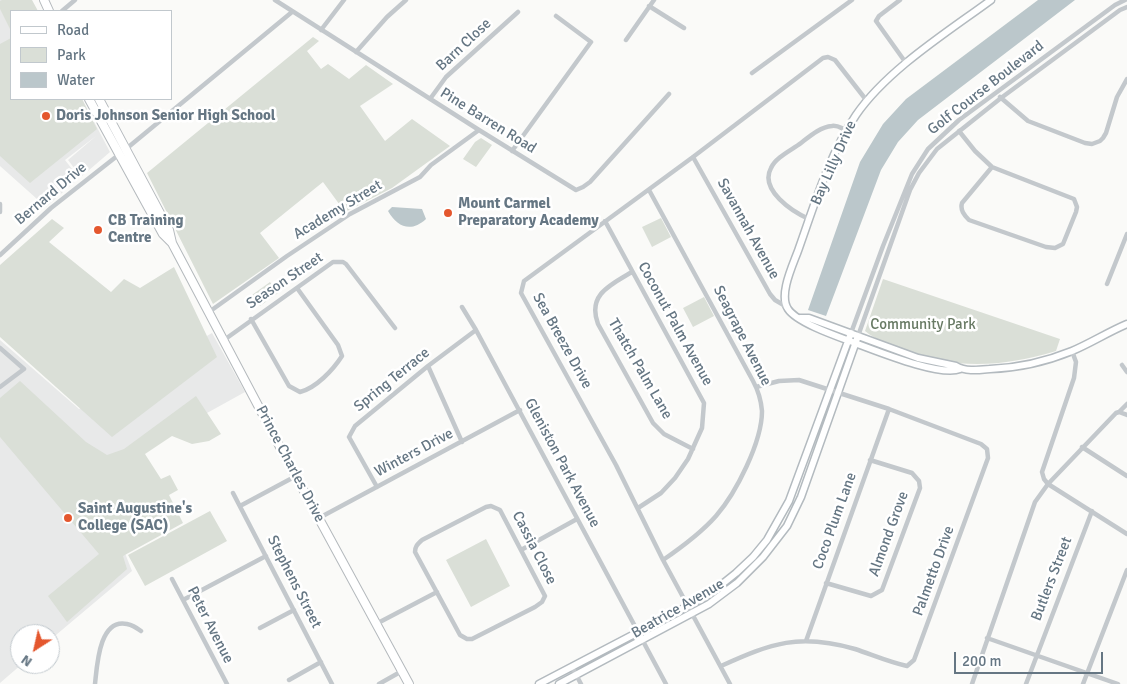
<!DOCTYPE html>
<style>
body{margin:0}
#map{position:relative;width:1127px;height:684px;overflow:hidden;background:#fafaf8;font-family:Signika,sans-serif}
canvas{display:block}
.legend{position:absolute;left:10px;top:10px;width:162px;height:90px;box-sizing:border-box;background:#fff;border:1px solid #c1c8cd;margin:0;padding:6px 9px;list-style:none;font-size:15px;color:#657683}
.legend li{display:flex;align-items:center;gap:10px;height:25px}
.legend b{width:25px;border:1px solid #c1c8cd}
.north{position:absolute;left:10px;top:624px;width:50px;height:50px;box-sizing:border-box;background:#fff;border:1px solid #c1c8cd;border-radius:50%;rotate:215deg;font-size:14px;font-weight:700;line-height:20px;text-align:center;color:#657683}
.north::after{content:'';display:block;margin:auto;width:18px;height:22px;background:#e4572e;clip-path:polygon(50% 0,100% 100%,50% 72%,0 100%)}
.scale{position:absolute;left:954px;top:652px;width:149px;height:22px;box-sizing:border-box;border:2px solid #657683;border-top:0;padding-left:6px;font-size:15px;line-height:18px;white-space:nowrap;color:#657683;-webkit-text-stroke:4px #fff;paint-order:stroke}
</style>
<div id="map">
<canvas width="1127" height="684"></canvas>
<ul class="legend">
<li><b style="height:6px;background:#fff"></b>Road</li>
<li><b style="height:14px;background:#dadfd7"></b>Park</li>
<li><b style="height:14px;background:#bbc7cb"></b>Water</li>
</ul>
<div class="north">N</div>
<div class="scale">200 m</div>
</div>
<script>
const c = document.querySelector('canvas').getContext('2d');
c.lineJoin = 'round';
function fill(path, color) {
  c.fillStyle = color;
  c.fill(path, 'evenodd');
}
function trace(path, color, width, dash) {
  c.strokeStyle = color;
  c.lineWidth = width;
  c.lineCap = dash ? 'butt' : 'round';
  c.setLineDash(dash || []);
  c.stroke(path);
}
function write(font, color, halo, rows, align = 'center') {
  c.font = font + ' Signika,sans-serif';
  c.lineWidth = 5;
  c.setLineDash([]);
  c.textBaseline = 'middle';
  c.strokeStyle = halo;
  c.fillStyle = color;
  for (const [text, x, y, turn = 0] of rows) {
    c.save();
    c.translate(x, y);
    c.rotate((+turn || 0) * Math.PI / 180);
    c.textAlign = isNaN(turn) ? turn : align;
    if (halo) c.strokeText(text, 0, 0);
    c.fillText(text, 0, 0);
    c.restore();
  }
}
fill(new Path2D(`
 M 0,0 L 31,0 L 11,11 L 11,99 L 82,99 L 110,152 L 81,177 L 68,160 L 96,136 L 65,160 L 79,178 L 46,207 L 0,166 Z
 M 212,333 L 245,392 L 122,460 L 116,530 L 132,571 L 50,640 L 50,634 L 20,634 L 20,664 L 22,664 L 0,683 L 0,340 L 79,409 Z`), '#e8e9e9');
fill(new Path2D(`
 M 2,0 L 32,0 L 38,11 L 11,11 L 11,31 L 0,9 L 0,1 Z
 M 313,37 L 319,41 L 307,51 L 321,69 L 328,64 L 349,79 L 366,65 L 393,84 L 360,106 L 385,141 L 412,119 L 450,146 L 392,188 L 345,212 L 323,182 L 260,233 L 279,258 L 213,304 L 147,173 Z
 M 11,38 L 11,99 L 82,99 L 97,129 L 30,183 L 0,156 L 0,44 Z
 M 481,138 L 492,145 L 476,167 L 463,159 L 475,142 Z
 M 661,218 L 671,237 L 652,247 L 642,227 Z
 M 52,219 L 64,228 L 49,242 L 111,292 L 124,279 L 140,288 L 174,267 L 217,357 L 112,437 L 0,337 L 0,265 Z
 M 883,279 L 1060,339 L 1056,351 C 1003,367 955,370 903,350 C 889,344 876,340 865,331 Z
 M 270,282 L 278,293 L 260,306 L 252,295 Z
 M 704,297 L 714,316 L 693,327 L 683,308 Z
 M 20,381 L 86,442 L 107,455 L 124,449 L 196,396 L 221,434 L 209,441 L 192,444 L 172,436 L 145,454 L 161,479 L 170,475 L 178,490 L 169,495 L 183,523 L 123,556 L 127,569 L 67,622 L 48,596 L 99,554 L 0,437 L 0,398 Z
 M 210,511 L 227,541 L 145,586 L 128,555 Z
 M 486,539 L 510,586 L 471,607 L 446,560 Z`), '#dadfd7');
fill(new Path2D(`
 M 1038,0 L 1075,0 L 918,120 L 898,142 L 881,170 L 826,316 L 808,310 L 860,162 L 883,124 L 906,99 Z
 M 392,207 L 422,209 L 426,219 C 411,233 397,227 388,211 Z`), '#bbc7cb');
const secondary = new Path2D(`
 M 800,318 L 809,318 L 918,358 L 956,366 C 966,372 979,370 990,369 C 1018,368 1045,362 1072,351 C 1091,343 1108,332 1127,324
 M 960,369 C 940,377 877,351 855,343 C 839,337 797,323 788,309 C 778,294 794,263 799,248 C 815,203 829,155 856,115 C 887,70 946,33 991,0
 M 539,684 L 688,606 L 716,589 L 736,573 L 753,557 L 767,540 L 789,501 L 851,333
 M 559,684 L 709,604 L 737,583 L 763,557 L 787,526 L 801,497 L 858,336`);
const trunk = new Path2D(`
 M 44,0 L 49,11
 M 89,99 L 163,234 L 172,243
 M 99,99 L 169,230 L 172,243 L 280,447 L 409,684`);
trace(secondary, '#b3babf', 9);
trace(trunk, '#b4b9bd', 10);
trace(new Path2D(`
 M 275,0 L 479,130 L 576,190 L 583,187 L 590,182 L 669,94
 M 900,0 L 879,16 L 876,21 L 906,63
 M 649,6 L 684,28
 M 62,11 L 75,0
 M 321,30 L 344,0
 M 626,40 L 654,0
 M 356,52 L 387,17 L 406,0
 M 752,73 L 852,0
 M 1000,97 L 1028,121 L 1085,143 L 1092,144 L 1100,141 L 1103,138 L 1106,133 L 1117,97 L 1127,79
 M 430,99 L 446,77 L 518,12
 M 959,131 L 975,151 L 992,167 L 1074,199 L 1077,207 L 1076,212 L 1063,244 L 1055,248 L 1046,247 L 969,220 C 964,215 960,210 962,203 L 992,167
 M 512,151 L 591,42 L 556,16
 M 693,157 L 770,294 L 775,300 L 787,307
 M 649,190 L 753,381 C 758,390 761,400 762,411 C 762,442 736,493 716,516 C 701,533 682,547 663,560
 M 0,204 L 0,212
 M 809,219 C 793,212 759,190 771,168 C 776,157 792,150 801,143 C 810,136 820,127 832,126 C 837,125 841,128 846,130
 M 605,221 L 704,403 L 702,428 L 688,459 L 675,478 L 661,493 L 638,508
 M 0,255 L 51,208 L 126,149 L 292,12
 M 632,272 C 610,285 587,295 598,324 L 653,423 L 664,434 L 693,449
 M 1107,284 L 1127,234
 M 462,307 L 476,330 L 666,684
 M 209,312 L 287,256 L 350,214 L 420,177 L 431,165 L 479,130
 M 251,319 L 289,386 L 300,392 C 316,388 333,370 342,356 L 338,345 L 297,288
 M 851,333 L 883,246 L 912,174 L 928,149 L 959,120 L 1115,5 L 1125,0
 M 858,336 L 910,190 L 919,173 L 937,149 L 1001,98 L 1120,10 L 1127,7
 M 224,340 L 333,262 L 343,262 L 346,264 L 395,328
 M 0,348 L 24,369 L 0,387
 M 1122,365 L 1127,372
 M 428,366 L 462,442
 M 1119,412 L 1127,404
 M 1127,415 L 1119,412 L 1116,413 L 1048,484 L 1127,534
 M 1082,447 L 1127,476
 M 377,487 L 349,437 L 355,426 L 428,366 L 476,330
 M 233,493 L 332,684
 M 240,506 L 296,476
 M 491,506 L 500,510 L 545,596 L 542,602 L 535,607 L 472,639 L 467,639 L 460,635 L 415,552 C 415,546 418,544 422,540 L 486,507 Z
 M 319,518 L 520,410
 M 521,550 L 577,519
 M 172,579 L 227,684
 M 826,583 L 871,596 L 882,590 L 920,488 L 919,481 L 912,473 L 870,460
 M 183,600 L 266,556
 M 376,624 L 437,592
 M 260,628 L 294,610
 M 987,638 L 1118,684
 M 806,641 L 889,409
 M 721,666 C 772,643 799,633 855,649 C 873,655 889,662 907,666 L 914,660 L 988,458 L 987,449 L 981,444 L 889,409 L 799,380 L 779,381 L 756,387
 M 572,667 L 581,684
 M 289,680 L 321,662
 M 95,684 C 97,666 99,618 127,624 C 132,625 137,628 141,631
 M 379,684 L 402,671
 M 730,684 L 663,560 L 616,465 L 521,293 L 524,281 L 693,157 L 823,58 L 828,57 L 835,60 L 867,101
 M 972,684 L 1035,502 L 1048,484 L 1044,479 L 1042,472 L 1074,378 L 1076,362 L 1072,351
 M 1026,684 L 1092,511
 M 1083,684 L 1127,570`), '#c3c8cc', 4.5);
trace(secondary, '#fff', 6);
trace(trunk, '#fff', 8);
for (const [x, y, r, color] of [
 [46,116,5,"#e4572e"],
 [448,213,5,"#e4572e"],
 [98,230,5,"#e4572e"],
 [68,518,5,"#e4572e"]
]) {
  const dot = new Path2D();
  dot.arc(x, y, r, 0, 2 * Math.PI);
  c.fillStyle = color;
  c.fill(dot);
  trace(dot, '#fff', 2);
}
write('15px', '#657683', '#fff', [
 ["Barn Close",464,45,-43],
 ["Golf Course Boulevard",986,88,-38],
 ["Pine Barren Road",488,121,32],
 ["Bay Lilly Drive",834,163,-66],
 ["Bernard Drive",51,194,-40],
 ["Academy Street",338,210,-31],
 ["Savannah Avenue",748,229,61],
 ["Season Street",285,281,-34],
 ["Coconut Palm Avenue",675,324,61],
 ["Seagrape Avenue",742,336,63],
 ["Sea Breeze Drive",562,341,61],
 ["Thatch Palm Lane",640,369,60],
 ["Spring Terrace",392,380,-39],
 ["Winters Drive",414,453,-28],
 ["Gleniston Park Avenue",562,463,62],
 ["Prince Charles Drive",290,464,62],
 ["Coco Plum Lane",835,521,-70],
 ["Almond Grove",889,534,-70],
 ["Cassia Close",534,548,63],
 ["Palmetto Drive",934,571,-70],
 ["Butlers Street",1052,579,-69],
 ["Stephens Street",294,582,63],
 ["Beatrice Avenue",678,609,-30],
 ["Peter Avenue",210,625,63]
]);
write('bold 15px', '#657683', '#fff', [
 ["Doris Johnson Senior High School",56,116],
 ["Mount Carmel",458,204],
 ["Preparatory Academy",458,221],
 ["CB Training",108,221],
 ["Centre",108,238],
 ["Saint Augustine's",78,509],
 ["College (SAC)",78,526]
], 'left');
write('15px', '#687a64', '#fff', [
 ["Community Park",923,325]
]);
</script>
